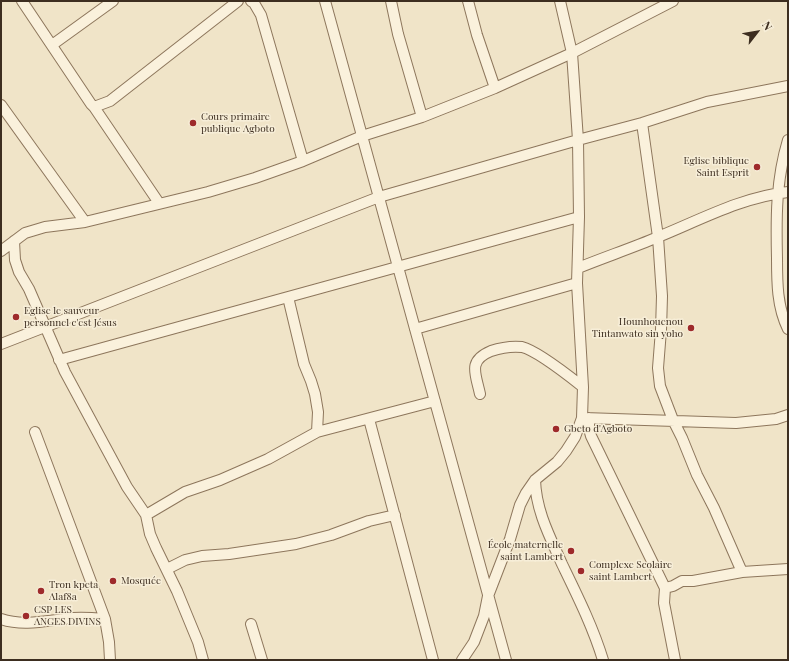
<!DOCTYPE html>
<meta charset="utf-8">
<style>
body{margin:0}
#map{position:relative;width:789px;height:661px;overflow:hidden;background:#f0e4c8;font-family:"Playfair Display",serif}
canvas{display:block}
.frame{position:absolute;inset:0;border:2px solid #3d2e20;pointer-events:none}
.north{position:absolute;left:737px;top:12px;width:40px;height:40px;-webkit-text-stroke:3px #f7eed8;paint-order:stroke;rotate:59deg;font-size:11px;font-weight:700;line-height:16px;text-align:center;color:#3d2e20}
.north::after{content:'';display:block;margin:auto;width:14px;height:18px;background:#3d2e20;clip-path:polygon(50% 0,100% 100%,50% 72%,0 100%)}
</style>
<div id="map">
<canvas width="789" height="661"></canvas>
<div class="frame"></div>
<div class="north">N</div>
</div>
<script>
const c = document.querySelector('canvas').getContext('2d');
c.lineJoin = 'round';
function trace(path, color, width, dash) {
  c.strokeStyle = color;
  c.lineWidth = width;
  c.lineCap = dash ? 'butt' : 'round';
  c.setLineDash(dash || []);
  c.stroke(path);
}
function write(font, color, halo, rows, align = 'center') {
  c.font = font + ' "Playfair Display",serif';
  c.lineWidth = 3;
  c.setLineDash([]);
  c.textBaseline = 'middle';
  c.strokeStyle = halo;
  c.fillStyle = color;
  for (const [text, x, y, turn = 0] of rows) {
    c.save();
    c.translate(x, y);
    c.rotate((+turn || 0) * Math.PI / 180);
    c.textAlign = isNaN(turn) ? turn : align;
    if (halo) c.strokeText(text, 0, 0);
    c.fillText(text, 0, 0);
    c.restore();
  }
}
const street = new Path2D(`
 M 22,1 L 91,104 L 94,107 L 110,101 L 238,1
 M 251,1 L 254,3 L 261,15 L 303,161
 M 325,1 L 506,660
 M 391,1 L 398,34 L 422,117
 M 468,1 L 477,35 L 495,88
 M 52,45 L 113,1
 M 1,105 L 85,222
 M 94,107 L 159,203
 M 642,123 L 658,237 L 662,296 L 661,330 L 658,368 L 660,386 L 673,420 L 682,438 L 697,475 L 714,508 L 742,572
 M 788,140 C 776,180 776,217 777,258 C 777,282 777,307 788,329
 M 14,241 L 15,260 L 19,272 L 29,289 L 65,372 L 127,487 L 146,515 L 150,534 L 156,548 L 177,591 L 198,642 L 203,660
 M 1,251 L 25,233 L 45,227 L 85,222 L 208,192 L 255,178 L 303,161 L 362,136 L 422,117 L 495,88 L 572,53 L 673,1
 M 578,268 C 605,257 632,248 658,237 C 700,220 742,197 788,192
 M 415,329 L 577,283
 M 1,344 L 379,197 L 578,140 L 642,123 L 707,102 L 788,86
 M 59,360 L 579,217
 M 480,394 C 476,374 467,361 491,351 C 500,348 512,346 522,347 C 538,351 569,376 583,387
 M 584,418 L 736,423 L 776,419 L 788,415
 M 589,418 L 589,429 L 591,436 L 665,588 L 673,586 L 682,581 L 693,581 L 742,572 L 788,569
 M 369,419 L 433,660
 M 35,432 L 105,619 L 109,642 L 110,660
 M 317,432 L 435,401
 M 535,480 C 536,511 550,537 562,564 C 577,595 593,627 603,660
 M 146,515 L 185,492 L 220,480 L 268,459 L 317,432 L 318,412 L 315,394 L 311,381 L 304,364 L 288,297
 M 167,569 L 185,560 L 202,556 L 229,554 L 296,544 L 331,535 L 369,521 L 395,515
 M 665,588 L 664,603 L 675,660
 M 1,619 C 24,627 49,620 73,618 C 83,617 94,618 105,619
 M 251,624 L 262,660
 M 462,660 L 474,642 L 484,616 L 488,596 L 510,539 L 520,505 L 526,493 L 535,480 L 557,462 L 566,451 L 575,437 L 582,418 L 583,387 L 577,283 L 579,217 L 578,140 L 572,53 L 560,1`);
trace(street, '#8d765c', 12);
trace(street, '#faf1dc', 10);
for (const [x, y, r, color] of [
 [193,123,4,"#9e2a2b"],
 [757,167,4,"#9e2a2b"],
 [16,317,4,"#9e2a2b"],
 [691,328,4,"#9e2a2b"],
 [556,429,4,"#9e2a2b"],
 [571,551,4,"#9e2a2b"],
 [581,571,4,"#9e2a2b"],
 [113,581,4,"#9e2a2b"],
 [41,591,4,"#9e2a2b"],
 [26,616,4,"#9e2a2b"]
]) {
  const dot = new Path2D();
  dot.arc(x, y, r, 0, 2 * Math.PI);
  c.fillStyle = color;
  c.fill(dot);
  trace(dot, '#f7eed8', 1.5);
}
write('10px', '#3d2e20', '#f7eed8', [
 ["Cours primaire",201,117],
 ["publique Agboto",201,129],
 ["Eglise biblique",749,161,"right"],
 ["Saint Esprit",749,173,"right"],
 ["Eglise le sauveur",24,311],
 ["personnel c'est Jésus",24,323],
 ["Hounhouenou",683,322,"right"],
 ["Tintanwato sin yoho",683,334,"right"],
 ["Gbeto d'Agboto",564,429],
 ["École maternelle",563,545,"right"],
 ["saint Lambert",563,557,"right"],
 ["Complexe Scolaire",589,565],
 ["saint Lambert",589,577],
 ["Mosquée",121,581],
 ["Tron kpeta",49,585],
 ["Alaf8a",49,597],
 ["CSP LES",34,610],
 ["ANGES DIVINS",34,622]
], 'left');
</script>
